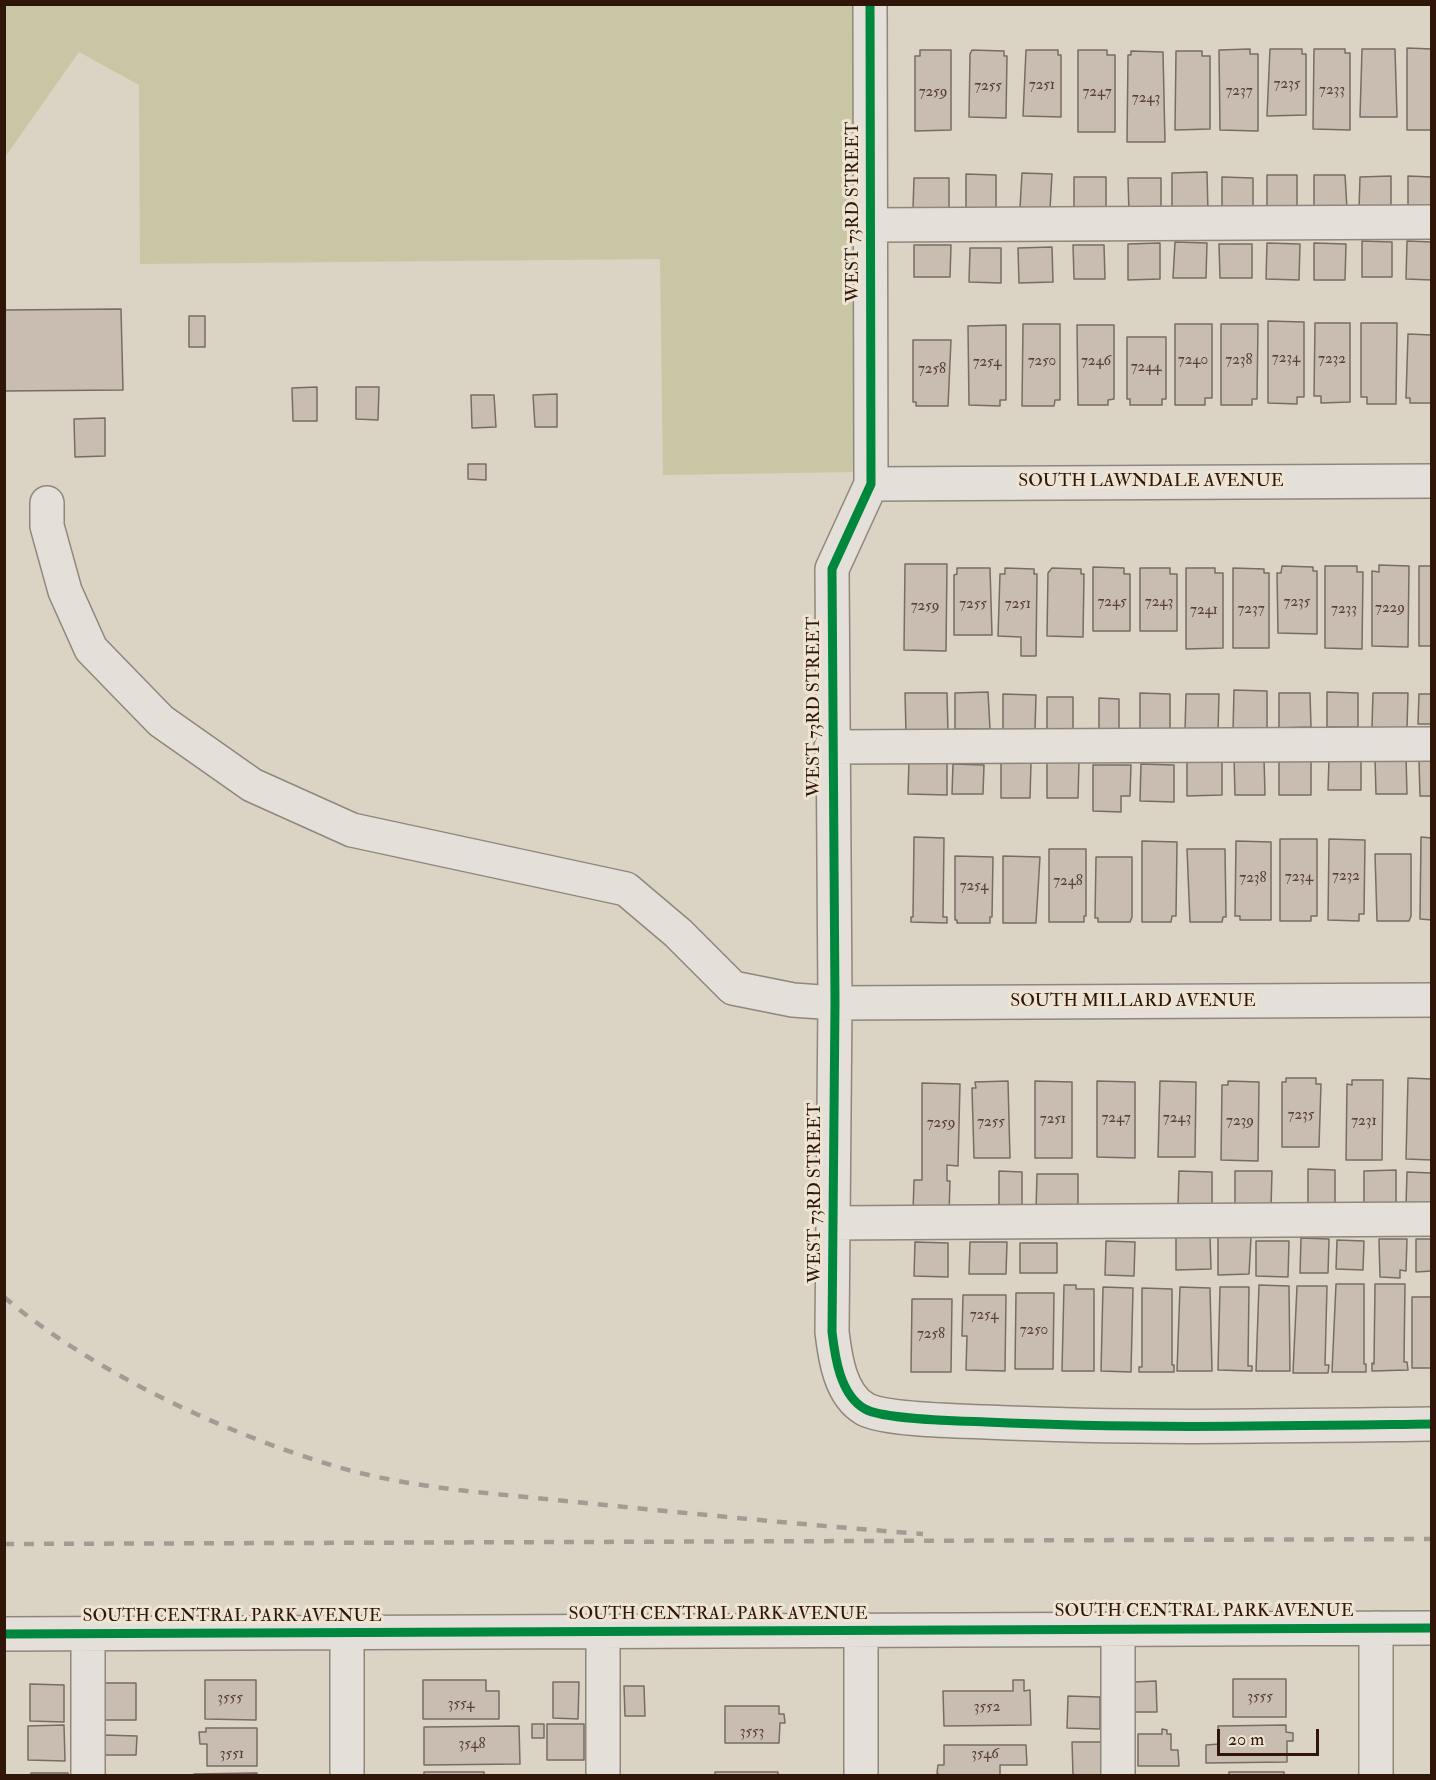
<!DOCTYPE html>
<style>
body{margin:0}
#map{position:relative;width:1436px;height:1780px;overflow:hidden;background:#dbd3c4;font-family:"IM FELL Double Pica",serif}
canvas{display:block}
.frame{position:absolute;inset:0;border:6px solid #301609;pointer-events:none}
.scale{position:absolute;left:1217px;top:1729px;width:102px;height:27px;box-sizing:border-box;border:3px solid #301609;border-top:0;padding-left:8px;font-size:18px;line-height:21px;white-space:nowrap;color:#301609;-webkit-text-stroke:4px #ede4d3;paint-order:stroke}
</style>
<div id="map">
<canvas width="1436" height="1780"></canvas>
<div class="frame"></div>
<div class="scale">20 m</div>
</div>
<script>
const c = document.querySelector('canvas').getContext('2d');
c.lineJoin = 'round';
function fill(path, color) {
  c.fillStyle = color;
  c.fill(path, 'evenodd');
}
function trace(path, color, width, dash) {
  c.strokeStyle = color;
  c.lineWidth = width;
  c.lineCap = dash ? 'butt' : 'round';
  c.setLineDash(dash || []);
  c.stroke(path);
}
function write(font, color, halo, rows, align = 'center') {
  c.font = font + ' "IM FELL Double Pica",serif';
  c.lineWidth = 6;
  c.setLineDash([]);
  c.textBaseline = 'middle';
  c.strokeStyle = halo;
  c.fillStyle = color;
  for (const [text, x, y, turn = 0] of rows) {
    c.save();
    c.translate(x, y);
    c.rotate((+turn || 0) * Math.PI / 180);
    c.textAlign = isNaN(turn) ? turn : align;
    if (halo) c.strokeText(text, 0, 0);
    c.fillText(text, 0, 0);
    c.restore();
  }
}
fill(new Path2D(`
 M 5,5 L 856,5 L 855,472 L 663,475 L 660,259 L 140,264 L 139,85 L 79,52 L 5,157 Z`), '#c9c6a5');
const building = new Path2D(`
 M 1407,48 L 1432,49 L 1432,130 L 1407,130 Z
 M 1250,49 L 1250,54 L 1258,54 L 1258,131 L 1220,130 L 1219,50 Z
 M 1270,49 L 1302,49 L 1302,54 L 1306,54 L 1306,115 L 1267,116 Z
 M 1314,49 L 1345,49 L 1345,53 L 1350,53 L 1350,130 L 1313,129 Z
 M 1362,49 L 1395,49 L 1397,117 L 1360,117 Z
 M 920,50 L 951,50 L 951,130 L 915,131 L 915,56 L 920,56 Z
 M 972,50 L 1004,51 L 1004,56 L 1007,56 L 1006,118 L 969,117 L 970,54 Z
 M 1026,50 L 1058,50 L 1058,55 L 1061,55 L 1061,117 L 1023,116 Z
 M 1078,50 L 1107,50 L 1107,55 L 1115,55 L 1115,132 L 1078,132 Z
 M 1131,51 L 1163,52 L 1165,142 L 1127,142 L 1128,55 L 1131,55 Z
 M 1176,51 L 1202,51 L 1202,56 L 1210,56 L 1210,129 L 1175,130 Z
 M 1207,172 L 1208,213 L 1172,214 L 1172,173 Z
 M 1022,173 L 1052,174 L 1050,209 L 1020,208 Z
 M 966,174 L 996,175 L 996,208 L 966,209 Z
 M 1267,175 L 1297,175 L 1297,207 L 1267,207 Z
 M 1314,175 L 1345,175 L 1347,209 L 1314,210 Z
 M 1391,176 L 1391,211 L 1359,210 L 1360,177 Z
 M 1408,176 L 1432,177 L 1432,209 L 1408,209 Z
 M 1074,177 L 1106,177 L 1106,207 L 1074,208 Z
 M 1222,177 L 1253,178 L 1253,213 L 1222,212 Z
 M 914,178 L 949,178 L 949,209 L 913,209 Z
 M 1128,178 L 1161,178 L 1161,214 L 1129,214 Z
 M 1362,241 L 1392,242 L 1392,277 L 1362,277 Z
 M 1407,241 L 1432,242 L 1432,280 L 1406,279 Z
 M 1175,242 L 1207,243 L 1206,278 L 1173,278 Z
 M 1160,243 L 1160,279 L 1128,280 L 1128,244 Z
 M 1267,243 L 1300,244 L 1299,280 L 1266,279 Z
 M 1314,243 L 1346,244 L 1345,280 L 1314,280 Z
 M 1219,244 L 1252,244 L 1252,278 L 1220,278 Z
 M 914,245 L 951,245 L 950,277 L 914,277 Z
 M 1073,245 L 1104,245 L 1105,279 L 1074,279 Z
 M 1052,247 L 1053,282 L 1019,283 L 1018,248 Z
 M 970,248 L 1001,248 L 1001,283 L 969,282 Z
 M 121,309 L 123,390 L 4,391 L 4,310 Z
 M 189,316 L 205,316 L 205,347 L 189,347 Z
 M 1268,321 L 1304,322 L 1304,397 L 1297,397 L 1297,404 L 1268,403 Z
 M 1315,323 L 1350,323 L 1350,402 L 1321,403 L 1321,396 L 1314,396 Z
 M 1361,323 L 1397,323 L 1396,404 L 1367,404 L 1367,397 L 1361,397 Z
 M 1023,324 L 1060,324 L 1060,400 L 1055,400 L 1054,406 L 1022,406 Z
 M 1175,324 L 1212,324 L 1212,398 L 1205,398 L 1205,405 L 1175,405 Z
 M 1221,324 L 1258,324 L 1257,399 L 1252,399 L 1252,405 L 1221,405 Z
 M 1006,325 L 1006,400 L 1000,400 L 1000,406 L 969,405 L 968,326 Z
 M 1077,325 L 1114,325 L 1114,399 L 1108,400 L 1108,405 L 1078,405 Z
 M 1408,334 L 1432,335 L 1432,403 L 1410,403 L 1410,398 L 1406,398 Z
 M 1127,337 L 1166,337 L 1166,399 L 1162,399 L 1162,405 L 1130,405 L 1130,399 L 1127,399 Z
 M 913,340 L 951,340 L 948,406 L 916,406 L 916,402 L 913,402 Z
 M 317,387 L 317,421 L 293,421 L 292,388 Z
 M 356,387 L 379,387 L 378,420 L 356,419 Z
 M 557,394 L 557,427 L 535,427 L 533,395 Z
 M 471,395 L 494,395 L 496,427 L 472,428 Z
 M 105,418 L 105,456 L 75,457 L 74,419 Z
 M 468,464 L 486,464 L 486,480 L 468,479 Z
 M 905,564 L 947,564 L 946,651 L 904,650 Z
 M 1379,565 L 1409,566 L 1408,647 L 1372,646 L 1372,571 L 1379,572 Z
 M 1282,566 L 1313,567 L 1313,571 L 1317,571 L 1317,634 L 1278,633 L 1277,573 L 1281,573 Z
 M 1325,566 L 1357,566 L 1357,572 L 1363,572 L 1362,649 L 1325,648 Z
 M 1419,566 L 1432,566 L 1432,646 L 1419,646 Z
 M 1093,567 L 1124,568 L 1124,574 L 1130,574 L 1130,631 L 1093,631 Z
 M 957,568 L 990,568 L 992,635 L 954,635 L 954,575 L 957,574 Z
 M 1005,568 L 1034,569 L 1034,574 L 1037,574 L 1036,656 L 1021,656 L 1021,637 L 998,636 L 1000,574 L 1005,574 Z
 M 1052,568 L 1081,569 L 1081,574 L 1084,574 L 1083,637 L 1047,636 L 1048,573 Z
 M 1140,568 L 1170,568 L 1170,574 L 1177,574 L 1177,631 L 1140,631 Z
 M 1186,568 L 1215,568 L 1215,573 L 1223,573 L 1223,648 L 1186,649 Z
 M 1233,568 L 1264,569 L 1264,573 L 1269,573 L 1269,648 L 1233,648 Z
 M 1234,690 L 1267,691 L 1267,731 L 1233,731 Z
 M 988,692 L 990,729 L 955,729 L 955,693 Z
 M 1327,692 L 1358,693 L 1358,727 L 1327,727 Z
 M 905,693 L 947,693 L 948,732 L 906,733 Z
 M 1140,693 L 1170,694 L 1170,729 L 1140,729 Z
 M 1279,693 L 1310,693 L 1311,727 L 1279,728 Z
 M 1373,693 L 1408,693 L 1407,728 L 1372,728 Z
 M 1003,694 L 1036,695 L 1035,731 L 1003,730 Z
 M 1186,694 L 1219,694 L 1218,732 L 1185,732 Z
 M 1419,694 L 1432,694 L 1432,724 L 1418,724 Z
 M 1047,697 L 1073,697 L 1073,729 L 1047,729 Z
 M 1099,698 L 1119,699 L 1119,729 L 1099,729 Z
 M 1406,756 L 1407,794 L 1376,794 L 1375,757 Z
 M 1234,757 L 1264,758 L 1265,795 L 1235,795 Z
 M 1279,757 L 1311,757 L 1311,795 L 1279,795 Z
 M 1329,759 L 1361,760 L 1361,790 L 1328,790 Z
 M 909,760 L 947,761 L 947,795 L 908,794 Z
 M 1047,760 L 1079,761 L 1078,798 L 1047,798 Z
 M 1419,760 L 1432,760 L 1432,796 L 1420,796 Z
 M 1001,762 L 1031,763 L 1030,798 L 1001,798 Z
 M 1187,762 L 1222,762 L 1222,795 L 1187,796 Z
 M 953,764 L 984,765 L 983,794 L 952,794 Z
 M 1141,764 L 1174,765 L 1174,802 L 1140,801 Z
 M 1093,765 L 1131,765 L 1130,796 L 1121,796 L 1121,812 L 1093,811 Z
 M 914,837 L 944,838 L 943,917 L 947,917 L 947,923 L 911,922 L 911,917 L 913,917 Z
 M 1421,837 L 1432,838 L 1432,920 L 1420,919 Z
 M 1280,839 L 1317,839 L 1317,916 L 1311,916 L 1311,921 L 1280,921 Z
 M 1329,839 L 1365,840 L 1364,914 L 1359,914 L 1359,921 L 1328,920 Z
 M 1142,841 L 1177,842 L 1176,916 L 1172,916 L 1171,922 L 1142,922 Z
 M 1236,841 L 1271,842 L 1271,920 L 1240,920 L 1240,916 L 1235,916 Z
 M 1049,849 L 1086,849 L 1086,916 L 1084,916 L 1084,922 L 1049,922 Z
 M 1187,849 L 1225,849 L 1226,917 L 1223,917 L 1222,922 L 1190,922 Z
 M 1375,854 L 1411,854 L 1411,916 L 1409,921 L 1377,921 Z
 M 955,856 L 993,857 L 992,917 L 990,917 L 990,923 L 957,923 L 957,920 L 955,920 Z
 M 1003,856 L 1040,857 L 1036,923 L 1003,923 Z
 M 1096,857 L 1132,857 L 1132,917 L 1130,922 L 1098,922 L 1098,918 L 1095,918 Z
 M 1286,1078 L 1316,1078 L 1316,1084 L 1321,1084 L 1319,1147 L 1282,1147 L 1282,1082 L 1286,1082 Z
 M 1408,1078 L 1432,1079 L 1432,1160 L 1406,1159 Z
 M 1352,1080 L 1383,1080 L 1382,1160 L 1346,1160 L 1347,1084 L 1352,1085 Z
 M 1008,1081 L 1010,1158 L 974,1158 L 972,1088 L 976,1088 L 975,1082 Z
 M 1035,1081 L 1072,1082 L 1072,1158 L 1035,1158 Z
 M 1097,1081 L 1135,1082 L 1135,1158 L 1097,1157 Z
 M 1160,1081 L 1196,1082 L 1195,1157 L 1158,1157 Z
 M 1228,1081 L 1259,1082 L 1258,1161 L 1221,1160 L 1222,1085 L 1228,1085 Z
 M 922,1083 L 960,1084 L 958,1166 L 947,1165 L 947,1181 L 950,1181 L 949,1214 L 913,1213 L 914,1180 L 922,1180 Z
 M 1308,1169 L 1335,1170 L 1335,1208 L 1308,1207 Z
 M 1396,1170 L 1396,1207 L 1364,1208 L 1364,1171 Z
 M 999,1171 L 1022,1172 L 1022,1208 L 999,1208 Z
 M 1179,1171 L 1212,1172 L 1212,1208 L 1178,1207 Z
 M 1235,1171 L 1272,1171 L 1271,1208 L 1235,1208 Z
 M 1407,1172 L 1432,1173 L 1432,1206 L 1406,1206 Z
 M 1037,1174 L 1078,1174 L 1078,1210 L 1036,1211 Z
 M 1176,1236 L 1210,1236 L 1211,1269 L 1176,1270 Z
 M 1218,1237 L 1251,1237 L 1249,1274 L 1218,1275 Z
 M 1301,1238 L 1329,1239 L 1328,1273 L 1300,1273 Z
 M 1379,1239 L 1407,1239 L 1406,1271 L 1400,1270 L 1400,1278 L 1380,1277 Z
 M 1416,1239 L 1432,1239 L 1432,1271 L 1416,1272 Z
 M 1337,1240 L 1364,1241 L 1363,1270 L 1336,1269 Z
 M 1106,1241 L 1135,1242 L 1134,1276 L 1105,1275 Z
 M 1256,1241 L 1289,1241 L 1288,1277 L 1256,1276 Z
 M 915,1242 L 948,1243 L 948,1277 L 914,1276 Z
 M 970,1242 L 1007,1242 L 1006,1274 L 969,1274 Z
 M 1020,1243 L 1057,1243 L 1057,1273 L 1020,1273 Z
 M 1336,1284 L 1364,1284 L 1364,1364 L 1366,1364 L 1366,1372 L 1332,1372 Z
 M 1375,1284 L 1405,1284 L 1404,1362 L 1407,1362 L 1408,1370 L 1372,1371 L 1372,1363 L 1374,1364 Z
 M 1064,1285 L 1076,1285 L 1076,1289 L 1094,1289 L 1094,1371 L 1062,1371 Z
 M 1259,1285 L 1289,1286 L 1290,1371 L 1256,1371 Z
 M 1297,1286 L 1327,1286 L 1325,1365 L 1329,1365 L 1328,1373 L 1293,1373 Z
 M 1103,1287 L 1133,1288 L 1131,1372 L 1101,1371 Z
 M 1180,1287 L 1210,1288 L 1212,1371 L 1177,1371 Z
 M 1220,1287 L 1249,1287 L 1248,1366 L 1252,1366 L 1252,1371 L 1218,1370 Z
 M 1142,1288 L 1172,1289 L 1172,1365 L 1174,1365 L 1174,1372 L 1139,1372 L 1139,1367 L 1142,1367 Z
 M 1016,1293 L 1054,1293 L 1053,1369 L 1015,1369 Z
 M 963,1295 L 1006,1295 L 1005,1371 L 966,1370 L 967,1336 L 962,1336 Z
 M 1412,1297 L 1432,1297 L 1432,1368 L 1412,1368 Z
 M 912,1299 L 952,1299 L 951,1372 L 911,1372 Z
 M 1233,1679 L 1286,1679 L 1286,1717 L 1233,1717 Z
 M 205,1680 L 256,1680 L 256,1720 L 205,1719 Z
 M 423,1680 L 486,1680 L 486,1691 L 499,1691 L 499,1719 L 423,1719 Z
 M 1013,1680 L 1024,1680 L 1024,1691 L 1030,1690 L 1031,1725 L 944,1726 L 943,1691 L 1013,1691 Z
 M 1156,1681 L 1157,1712 L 1134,1712 L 1134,1682 Z
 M 553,1682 L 579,1682 L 578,1719 L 553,1718 Z
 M 103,1683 L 136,1683 L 136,1720 L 103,1720 Z
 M 30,1684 L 64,1685 L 64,1722 L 30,1721 Z
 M 624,1686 L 644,1686 L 645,1716 L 625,1716 Z
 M 1068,1696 L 1100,1697 L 1100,1729 L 1067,1728 Z
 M 725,1706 L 779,1706 L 779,1714 L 784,1714 L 785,1723 L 780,1723 L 779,1743 L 725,1743 Z
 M 532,1724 L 544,1724 L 544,1738 L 532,1738 Z
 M 547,1724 L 584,1724 L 584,1760 L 547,1760 Z
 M 64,1725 L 65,1761 L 28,1760 L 28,1726 Z
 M 1286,1725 L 1286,1732 L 1293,1733 L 1293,1741 L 1287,1741 L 1287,1762 L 1206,1763 L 1206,1745 L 1219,1744 L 1218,1726 Z
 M 519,1726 L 520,1764 L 424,1765 L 424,1727 Z
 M 206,1728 L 257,1728 L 257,1766 L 207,1766 L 207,1744 L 200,1744 L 199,1732 L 206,1732 Z
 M 1162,1729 L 1167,1730 L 1167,1734 L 1171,1734 L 1171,1750 L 1178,1750 L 1179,1766 L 1138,1766 L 1138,1734 L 1162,1734 Z
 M 103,1735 L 137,1736 L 136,1755 L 103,1755 Z
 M 1072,1742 L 1101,1742 L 1101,1775 L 1073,1775 Z
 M 944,1745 L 1026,1745 L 1027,1765 L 1000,1765 L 1000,1776 L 941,1776 L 937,1773 L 938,1765 L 944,1765 Z
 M 424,1772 L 484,1772 L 484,1776 L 424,1776 Z
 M 715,1772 L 778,1772 L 778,1776 L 715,1776 Z
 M 1229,1772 L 1284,1772 L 1284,1776 L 1229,1776 Z
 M 31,1773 L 68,1773 L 68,1776 L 31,1776 Z
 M 257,1773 L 257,1776 L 194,1776 L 194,1774 Z`);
fill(building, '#c9bcb1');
trace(building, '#766d64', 1.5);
const minor = new Path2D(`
 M 870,4 L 871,484 L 832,569 L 835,1003 L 832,1332 C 835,1357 840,1395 865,1409 C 885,1420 961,1421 986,1422 C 1135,1429 1283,1426 1432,1424
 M 871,225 L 1432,222
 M 871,484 L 1432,481
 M 47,503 L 47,526 L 65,591 L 91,649 L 161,721 L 252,785 L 352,830 L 626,889 L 678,933 L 733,988 L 793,1000 L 835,1003 L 1432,1000
 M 831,747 L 1432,744
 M 833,1223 L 1432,1219
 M 1376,1628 L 1376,1776
 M 1118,1629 L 1118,1776
 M 861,1630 L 861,1776
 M 603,1632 L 603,1776
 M 347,1633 L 347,1776
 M 4,1634 L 1432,1628
 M 88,1634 L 88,1776`);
trace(minor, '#8f877d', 36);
trace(minor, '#e4dfd8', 33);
trace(new Path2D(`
 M 4,1297 C 91,1371 222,1432 331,1465 C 406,1488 488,1493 566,1501 C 685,1513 804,1525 923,1534
 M 4,1544 L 1432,1539`), '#a19c94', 4.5, [10, 10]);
trace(new Path2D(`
 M 870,4 L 871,484 L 832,569 L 835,1003 L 832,1332 C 835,1357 840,1395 865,1409 C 885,1420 961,1421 986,1422 C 1135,1429 1283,1426 1432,1424
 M 4,1634 L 1432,1628`), '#00873e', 9);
write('15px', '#574034', null, [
 ["7235",1287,85],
 ["7251",1042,86],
 ["7255",988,87],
 ["7233",1332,91],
 ["7237",1239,92],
 ["7259",933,93],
 ["7247",1097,93],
 ["7243",1146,99],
 ["7234",1286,359],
 ["7232",1332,360],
 ["7240",1193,361],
 ["7238",1239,361],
 ["7250",1042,362],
 ["7246",1096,362],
 ["7254",987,363],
 ["7244",1146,368],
 ["7258",932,370],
 ["7245",1112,603],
 ["7243",1159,603],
 ["7235",1297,603],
 ["7255",973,605],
 ["7251",1018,605],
 ["7259",925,607],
 ["7229",1390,609],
 ["7237",1251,610],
 ["7233",1344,610],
 ["7241",1204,611],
 ["7232",1346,877],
 ["7234",1299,878],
 ["7238",1253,879],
 ["7248",1068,882],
 ["7254",974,887],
 ["7235",1301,1116],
 ["7247",1116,1119],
 ["7243",1177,1119],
 ["7251",1053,1120],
 ["7239",1240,1122],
 ["7231",1364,1122],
 ["7255",991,1123],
 ["7259",941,1124],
 ["7254",984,1316],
 ["7250",1034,1331],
 ["7258",931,1335],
 ["3555",1260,1698],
 ["3555",230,1699],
 ["3554",461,1705],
 ["3552",987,1708],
 ["3553",752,1733],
 ["3548",472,1745],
 ["3551",232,1755],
 ["3546",985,1755]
]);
write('18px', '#301609', '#ede4d3', [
 ["WEST 73RD STREET",854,212,-90],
 ["SOUTH LAWNDALE AVENUE",1151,482],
 ["WEST 73RD STREET",815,707,-90],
 ["SOUTH MILLARD AVENUE",1133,1002],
 ["WEST 73RD STREET",816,1193,-90],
 ["SOUTH CENTRAL PARK AVENUE",1204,1612],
 ["SOUTH CENTRAL PARK AVENUE",718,1615],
 ["SOUTH CENTRAL PARK AVENUE",232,1617]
]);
</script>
